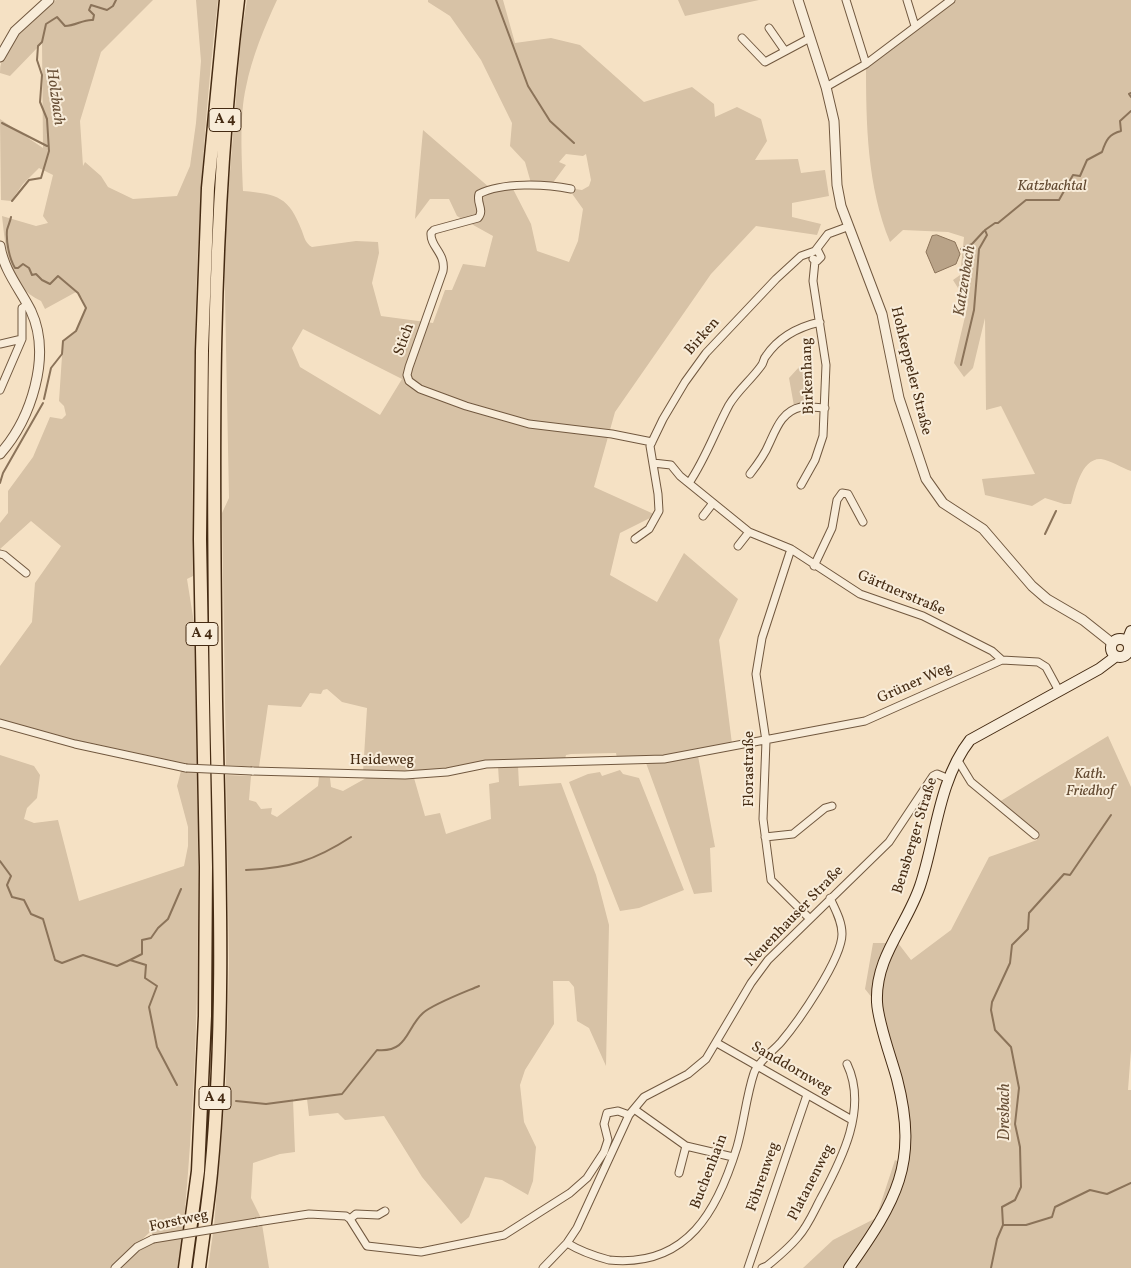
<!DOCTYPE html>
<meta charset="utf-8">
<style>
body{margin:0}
canvas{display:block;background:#f5e1c4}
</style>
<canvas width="1131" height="1268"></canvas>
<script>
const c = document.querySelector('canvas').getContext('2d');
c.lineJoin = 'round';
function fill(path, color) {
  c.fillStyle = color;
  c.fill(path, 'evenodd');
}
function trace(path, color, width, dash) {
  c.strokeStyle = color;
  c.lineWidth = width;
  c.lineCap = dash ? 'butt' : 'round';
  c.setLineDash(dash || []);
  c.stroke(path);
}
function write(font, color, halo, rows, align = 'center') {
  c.font = font + ' Vollkorn,serif';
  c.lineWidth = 4;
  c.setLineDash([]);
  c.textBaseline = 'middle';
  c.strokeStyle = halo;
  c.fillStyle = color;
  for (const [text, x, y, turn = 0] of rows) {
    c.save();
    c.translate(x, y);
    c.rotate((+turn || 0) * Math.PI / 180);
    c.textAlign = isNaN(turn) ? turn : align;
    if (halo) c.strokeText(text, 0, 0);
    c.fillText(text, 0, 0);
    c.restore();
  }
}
fill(new Path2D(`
 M 56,0 L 153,0 L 101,52 L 80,121 L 83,166 L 85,162 L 101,176 L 108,187 L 133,199 L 177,196 L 190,166 L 196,123 L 201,61 L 196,0 L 218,0 C 195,191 192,384 193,576 L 187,579 L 194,623 L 197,764 L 180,764 L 80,743 L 0,720 L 0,666 L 32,622 L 35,583 L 61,546 L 31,521 L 0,549 L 0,523 L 8,513 L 8,491 L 33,457 L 50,417 L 62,419 L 66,415 L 64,406 L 59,401 L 63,341 L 76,331 L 86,308 L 82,298 L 76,292 L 45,309 L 41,301 C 7,285 6,250 2,216 L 36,226 L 48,223 L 43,216 L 53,175 L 39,168 L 23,184 L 11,201 L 1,200 L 0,119 L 43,148 L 42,43 L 10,76 L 0,73 C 0,41 34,19 56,0 Z
 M 247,0 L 277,0 C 264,28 252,57 246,87 C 239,117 242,160 243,191 C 278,194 289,197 302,231 C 304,237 306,244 312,247 L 356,241 L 378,242 L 379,253 L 372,283 L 381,316 L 433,323 L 445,290 L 452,290 L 463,264 L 485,267 L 493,236 L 457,216 L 449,199 L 430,199 L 415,219 L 423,130 L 490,188 L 512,187 L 531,224 L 537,251 L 569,262 L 578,241 L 583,209 L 568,188 L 582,190 L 589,186 L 591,180 L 586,154 L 583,156 L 566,154 L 559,162 L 566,165 L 552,184 L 531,183 L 525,162 L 510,146 L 512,123 L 481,60 L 450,16 L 428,2 L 428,0 L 503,0 L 515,43 L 551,38 L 580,45 L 644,102 L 692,87 L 714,104 L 715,117 L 737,107 L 761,119 L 767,141 L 755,160 L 798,159 L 801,173 L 825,170 L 829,196 L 792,203 L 792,217 L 821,224 L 817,235 L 756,226 L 711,274 L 615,412 L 594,487 L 656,515 L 620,533 L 610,575 L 657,602 L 684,553 L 738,599 L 719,640 L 732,744 L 648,758 L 617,758 L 616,753 L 571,754 L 566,755 L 565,759 L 427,772 L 363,773 L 367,708 L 342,702 L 327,689 L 323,690 L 321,694 L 310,693 L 301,707 L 268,705 L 259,767 L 226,765 L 222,513 L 229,498 L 224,246 L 241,37 ZM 303,329 L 402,379 L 380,415 L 300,367 L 292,348 Z
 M 678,0 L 759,0 L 685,16 Z
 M 951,0 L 1131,0 L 1131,471 C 1122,468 1110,460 1101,459 C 1081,458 1075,491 1071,504 L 1064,504 L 1045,498 L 1032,506 L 985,495 L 982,479 L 1035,474 L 1001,406 L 986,410 L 985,318 L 973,368 L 964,377 L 954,363 L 968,304 L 953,280 L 970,268 L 970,265 L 961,266 L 964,237 L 948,232 L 903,230 L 890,242 C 867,186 866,124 866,64 Z
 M 800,366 L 806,380 L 805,405 L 794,406 L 789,378 Z
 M 1108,736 L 1131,787 L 1131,1050 L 1128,1090 L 1131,1090 L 1131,1268 L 803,1268 L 833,1240 L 876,1218 L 895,1160 L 902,1164 L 906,1125 L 877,1004 L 865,989 L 873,943 L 898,943 L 911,960 L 951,930 L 989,857 L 1037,840 L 1034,832 L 999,802 Z
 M 0,755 L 34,766 L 40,775 L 37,798 L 27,808 L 24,819 L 34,823 L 58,820 L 79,901 L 184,866 L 188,846 L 188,827 L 177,786 L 181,771 L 197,773 C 200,926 198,1078 183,1231 L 154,1235 L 150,1232 L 112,1268 L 0,1268 Z
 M 698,756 L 715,847 L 710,848 L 712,892 L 694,894 L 646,763 Z
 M 518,765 L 519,786 L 561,783 L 596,875 L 609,925 L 606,1066 L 589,1028 L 577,1021 L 574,987 L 569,981 L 553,981 L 554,1024 L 525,1070 L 520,1085 L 524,1122 L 536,1147 L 533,1181 L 528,1195 L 502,1180 L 485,1177 L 469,1217 L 461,1224 L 422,1177 L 384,1116 L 345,1120 L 338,1113 L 309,1116 L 307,1099 L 293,1099 L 295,1152 L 280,1154 L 253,1163 L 251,1198 L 261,1218 L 214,1226 L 226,1080 L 229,963 L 226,775 L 251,776 L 249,800 L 256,802 L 261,809 L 272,808 L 271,814 L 277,817 L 318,786 L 319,777 L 330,778 L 331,787 L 343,791 L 368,777 L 414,778 L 425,816 L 440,813 L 446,834 L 491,819 L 489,784 L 499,782 L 498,766 Z
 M 620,770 L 623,774 L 639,778 L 684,890 L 639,908 L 620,911 L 569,782 L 588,774 L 600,772 L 602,776 Z
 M 262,1224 L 269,1268 L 208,1268 L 213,1233 Z
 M 183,1237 L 178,1268 L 119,1268 C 144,1245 150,1242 183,1237 Z`), '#d7c2a6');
const water = new Path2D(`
 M 937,235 L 955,242 L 960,254 L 956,264 L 935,273 L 926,252 L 932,236 Z`);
fill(water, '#b9a388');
trace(water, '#8b7359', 1);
trace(new Path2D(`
 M 496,0 L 528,86 L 550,121 L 574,143
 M 1131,93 L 1129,94 L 1131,97
 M 2,123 L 47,146
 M 12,201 L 29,180 L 41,178 L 49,151 L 47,119 L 40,102 L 42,75 L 37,60 L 38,46 L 42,42 L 46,24 L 57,17 L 65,26 C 76,26 83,19 93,20 L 94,15 L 89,10 L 91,5 L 107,10 L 113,6 L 116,0
 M 11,217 C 10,222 8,226 7,230 C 6,241 9,258 15,268 L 18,268 L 23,264 L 29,268 L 32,275 L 36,274 L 42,280 L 50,284 L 58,276 L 78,293 L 86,308 L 76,331 L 63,341 L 62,354 L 51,368 L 44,399
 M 961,249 L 972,244 L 984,231
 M 961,365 L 974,310 L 979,249 L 987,235 L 985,230 L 995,223 L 998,223 L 1026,200 L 1059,200 L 1073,175 L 1080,176 L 1087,160 L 1102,152 C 1106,140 1109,134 1121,131 L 1120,121 L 1131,111
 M 0,483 L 3,473 L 43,403
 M 1045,534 L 1056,511
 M 0,861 L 11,876 L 7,885 L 12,897 L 24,900 L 31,914 L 43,919 L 55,960 L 62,963 L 83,955 L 117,966 L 130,960 L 146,965 L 145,978 L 157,986 L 149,1007 L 157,1047 L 177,1085
 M 246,870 C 290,868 314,861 351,837
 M 130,960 L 142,954 L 142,940 L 151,938 L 158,928 L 168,919 L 181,889
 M 236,1101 L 266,1104 L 342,1094 L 377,1050 C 408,1053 406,1028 423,1013 C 433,1004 465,992 479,986
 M 1003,1225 L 1026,1225 L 1052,1217 L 1055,1207 L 1090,1190 L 1107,1194 L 1131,1183
 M 991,1268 L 997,1239 L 1003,1225 L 1002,1207 L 1015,1200 L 1021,1187 L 1020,1147 L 1015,1124 L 1019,1088 L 1011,1047 L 995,1030 L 991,1010 L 992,1002 L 1010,963 L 1012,945 L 1028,929 L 1029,913 L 1064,874 L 1070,875 L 1111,815`), '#8b7359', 2);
const minor = new Path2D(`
 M 846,0 L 866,64
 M 907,0 L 915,26
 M 769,28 L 785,51
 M 742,38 L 765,62 L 810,38
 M 826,87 L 866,64 L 951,0
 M 571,189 C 546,184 502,182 479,194 C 476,203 485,210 478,218 L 434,230 L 431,233 C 430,247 446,253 443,271 L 409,367 L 407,375 L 409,381 L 420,389 L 466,406 L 529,424 L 612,434 L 652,442
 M 813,259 L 817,261 L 821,257 L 817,249
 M 0,344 L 22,339
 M 0,390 L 22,339 L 22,308 L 27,305
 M 653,463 L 671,465 L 680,476 L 749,532 L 791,549 L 860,594 L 923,616 L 992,651 L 1002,660
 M 750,474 C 757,465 765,454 769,444 C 776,429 782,411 801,407 C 808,406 817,408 825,408
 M 689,483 C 706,458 715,431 729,405 C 738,390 751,380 761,366 C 764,363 763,359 766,356 C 779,337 798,327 820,322
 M 801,485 L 815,460 L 823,436 L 826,365 L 813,281 L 815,261
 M 703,516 L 713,503
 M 635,539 L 649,529 L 659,511 L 658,494 L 650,446 L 663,419 L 685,382 L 706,353 L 776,279 L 801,256 L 815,251 L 828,234 L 847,227
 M 738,546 L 749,532
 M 791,549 L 762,638 L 756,674 L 766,741 L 763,819 L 771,880 L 809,918
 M 0,554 L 4,555 L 26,573
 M 814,566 L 832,528 L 837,500 L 842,493 L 848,494 L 863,522
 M 0,723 L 75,744 L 186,768
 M 957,759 L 971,782 L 1035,835
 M 252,771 L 405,775 L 447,772 L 486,764 L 664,759 L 865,721 L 1002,660 L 1038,662 L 1046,667 L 1059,691
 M 765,837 L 793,834 L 825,808 L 832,806
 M 717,1043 L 852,1120
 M 634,1109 L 686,1146 L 733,1157
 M 679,1173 L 686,1146
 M 350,1219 L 367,1246 L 421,1252 L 504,1235 L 570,1193 L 587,1178 L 604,1152 L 608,1140 L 604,1124 L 607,1113 L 618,1111 L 629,1115
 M 257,1222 L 309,1214 L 346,1216 L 350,1219 L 356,1214 L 378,1215 L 385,1211
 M 567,1243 C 580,1251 594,1256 609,1260 C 688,1268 718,1209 737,1147 C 744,1123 746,1097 754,1073 C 758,1062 773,1051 781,1042 C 798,1022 842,959 842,934 C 842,921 835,909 830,898
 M 115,1268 L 137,1247 L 153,1239
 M 543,1268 L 567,1243 L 577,1228 L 629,1115 L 644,1097 L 688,1074 L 706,1059 L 751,983 L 768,960 L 889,842 L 933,776 L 937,774 L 949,779
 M 748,1268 L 807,1095
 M 762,1268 L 767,1266 C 778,1257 789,1248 798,1237 C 808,1226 814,1211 821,1198 C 842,1159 868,1108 847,1064`);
const tertiary = new Path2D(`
 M 798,0 L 826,87 L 834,121 L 837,185 L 841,206 L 882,314 L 899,398 L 926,479 L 943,503 L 983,529 L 1032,586 L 1047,599 L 1083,620 L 1112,643
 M 0,57 L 15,31 L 49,0
 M 0,246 C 4,271 20,289 31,311 C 52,356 31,419 0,454`);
const secondary = new Path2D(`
 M1111 648a9 9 0 1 1 18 0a9 9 0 1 1-18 0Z
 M 1127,641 L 1131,631
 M 849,1268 C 896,1201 919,1164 897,1079 C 891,1057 878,1023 877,1002 C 875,957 906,927 920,886 C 936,839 938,781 970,740 L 1099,669 L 1115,657`);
const motorway = new Path2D(`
 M 185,1268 L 198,1171 L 205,1016 L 206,867 L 200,539 L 202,351 L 208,188 L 226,0
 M 199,1268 C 203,1236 208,1205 211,1173 C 226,1016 219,858 216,701 C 213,467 209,233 238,0`);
trace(minor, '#71583f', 9);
trace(tertiary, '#71583f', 11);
trace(secondary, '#452b13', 12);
trace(motorway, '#452b13', 15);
trace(minor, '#f8ecd9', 7);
trace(tertiary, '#f8ecd9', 9);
trace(secondary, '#f8ecd9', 10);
trace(motorway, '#f5e1c4', 12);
const minorBridge = new Path2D(`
 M 186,768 L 252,771
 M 153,1239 L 257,1222`);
trace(minorBridge, '#71583f', 9, []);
trace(minorBridge, '#f8ecd9', 7);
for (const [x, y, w] of [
 [225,120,32],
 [202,634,32],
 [215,1098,32]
]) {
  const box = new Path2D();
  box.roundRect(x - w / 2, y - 11.5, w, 23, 4);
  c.fillStyle = '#f8ecd9';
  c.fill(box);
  trace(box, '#452b13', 1);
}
write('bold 14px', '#452b13', null, [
 ["A 4",225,120],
 ["A 4",202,634],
 ["A 4",215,1098]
]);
write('italic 15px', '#624930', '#f8ecd9', [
 ["Katzbachtal",1052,187],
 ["Kath.",1090,775],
 ["Friedhof",1090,792]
]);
write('15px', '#452b13', '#f8ecd9', [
 ["Birken",703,337,-49],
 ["Stich",405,340,-70],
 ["Hohkeppeler Straße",910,371,76],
 ["Birkenhang",809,376,-92],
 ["Gärtnerstraße",901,594,23],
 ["Grüner Weg",915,684,-24],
 ["Heideweg",382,761],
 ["Florastraße",750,769,-90],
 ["Bensberger Straße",916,836,-73],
 ["Neuenhauser Straße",795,917,-46],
 ["Sanddornweg",791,1069,30],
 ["Buchenhain",710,1172,-69],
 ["Föhrenweg",764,1177,-71],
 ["Platanenweg",812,1183,-63],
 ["Forstweg",179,1222,-12]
]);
write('italic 16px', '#684f36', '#f8ecd9', [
 ["Holzbach",54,97,82],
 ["Katzenbach",966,281,-81],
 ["Dresbach",1006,1112,-90]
]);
</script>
